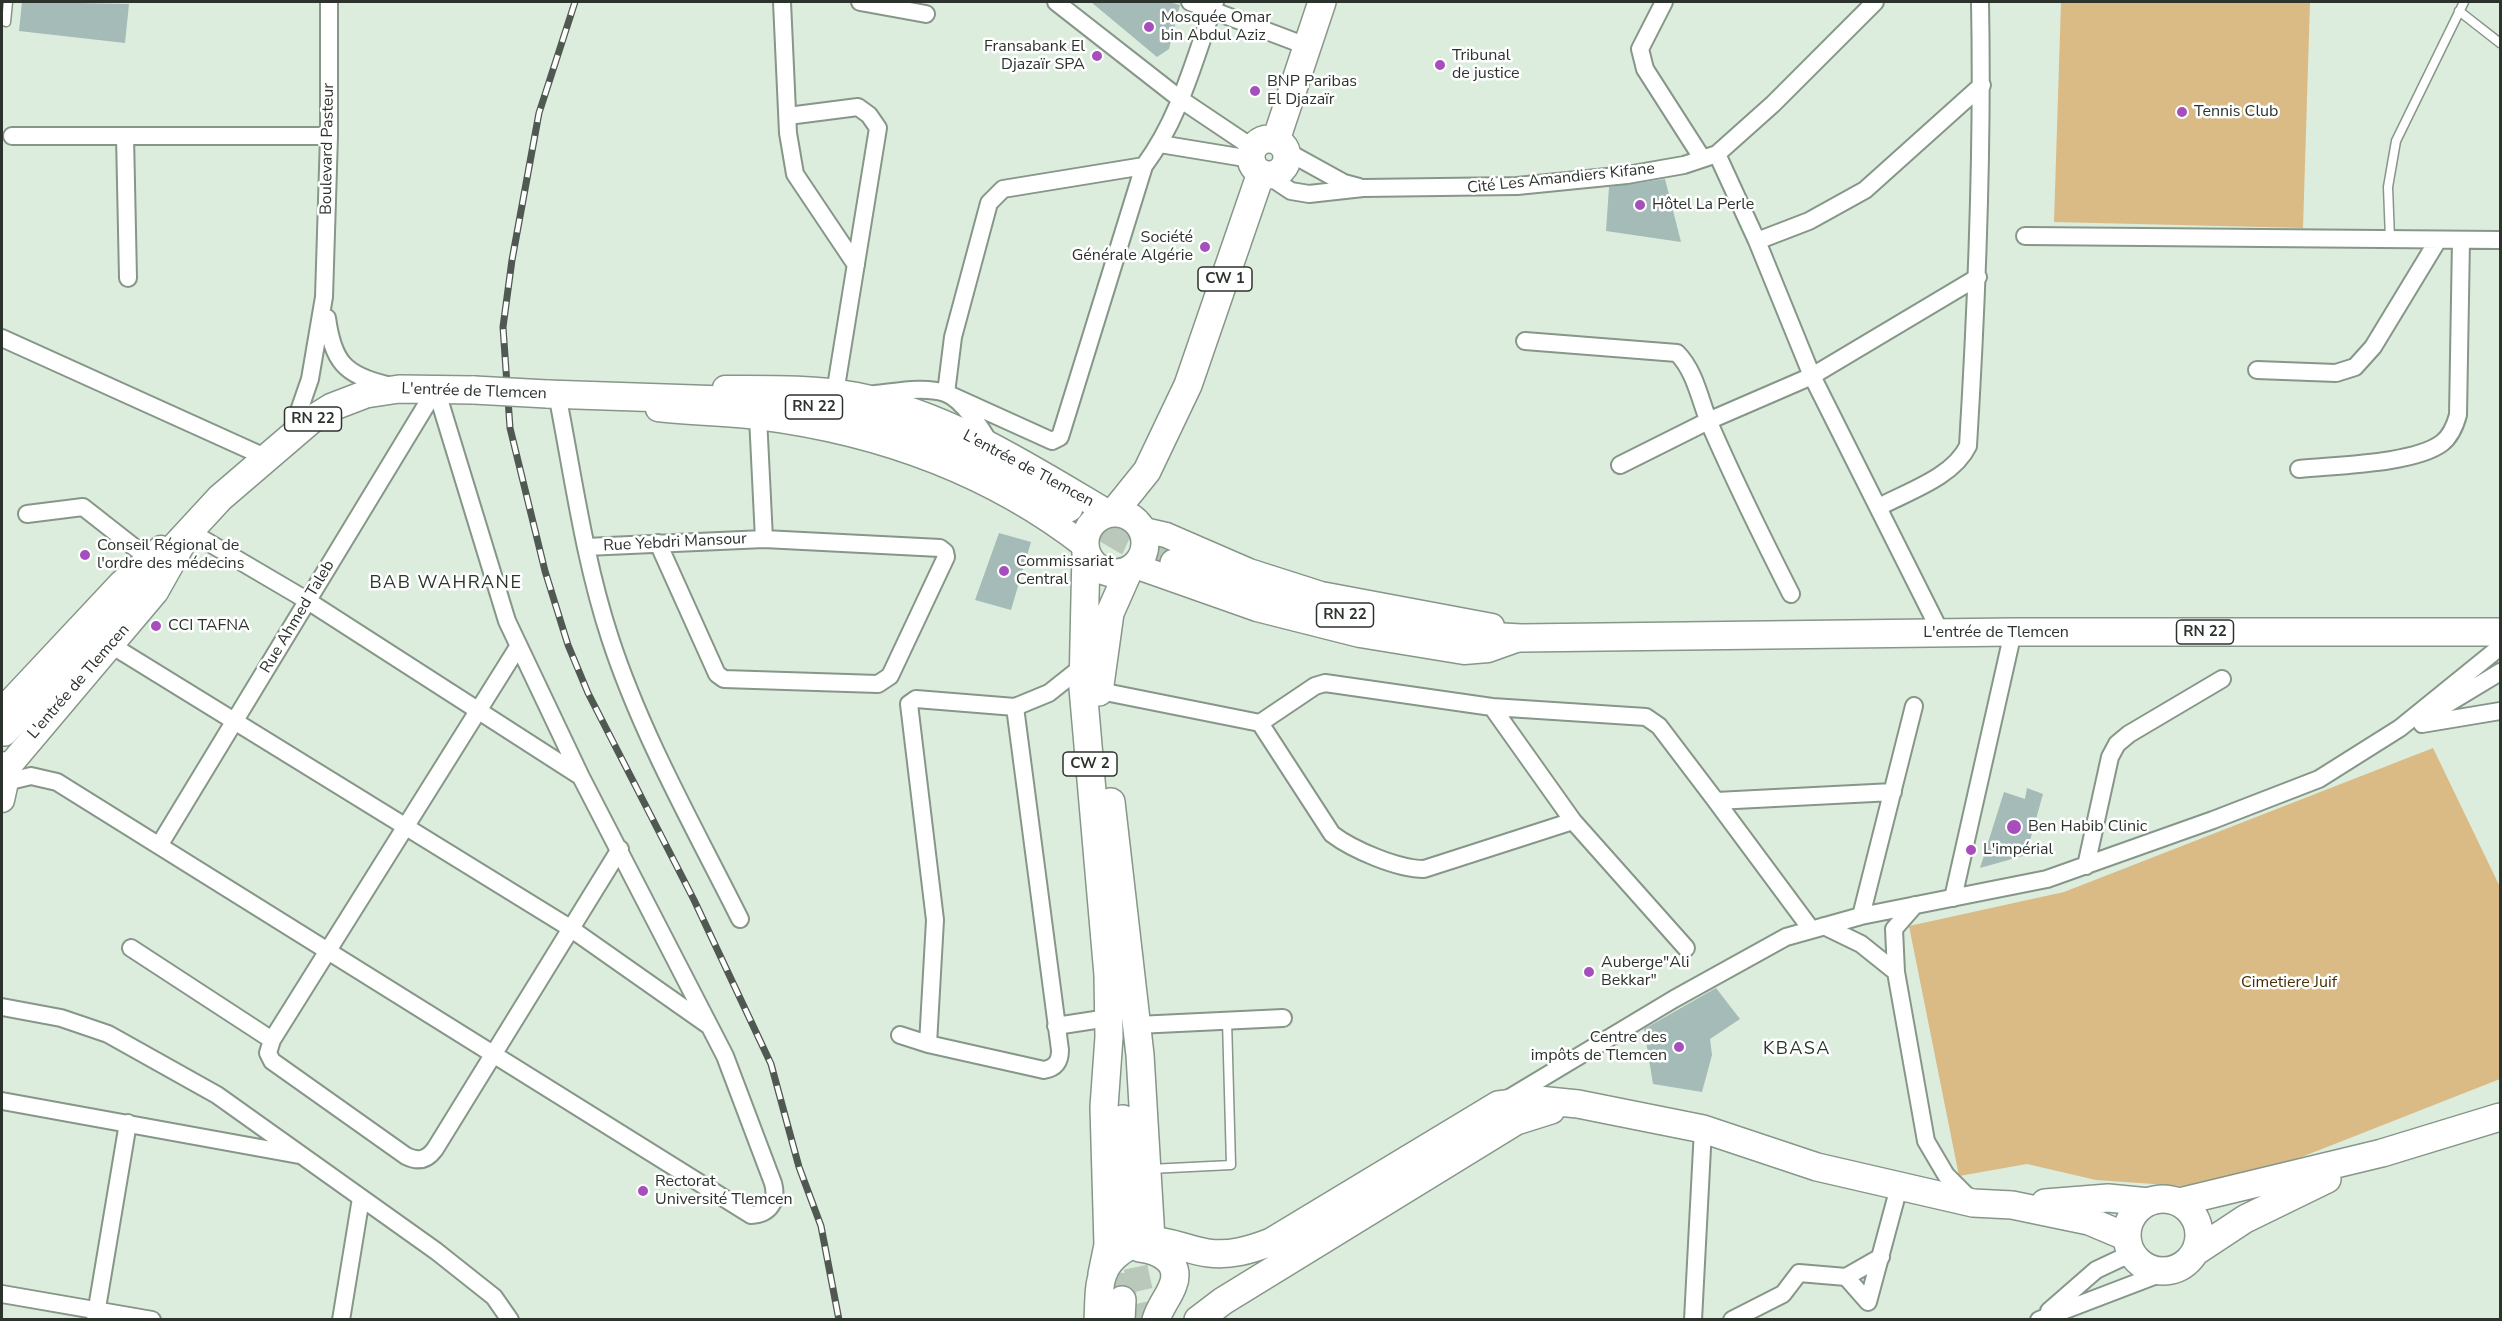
<!DOCTYPE html>
<meta charset="utf-8">
<style>
body{margin:0}
#map{position:relative;width:2502px;height:1321px;overflow:hidden;background:#dcedde;font-family:"Nunito Sans",sans-serif}
canvas{display:block}
.frame{position:absolute;inset:0;border:3px solid #2c332d;pointer-events:none}
</style>
<div id="map">
<canvas width="2502" height="1321"></canvas>
<div class="frame"></div>
</div>
<script>
const c = document.querySelector('canvas').getContext('2d');
c.lineJoin = 'round';
function fill(path, color) {
  c.fillStyle = color;
  c.fill(path, 'evenodd');
}
function trace(path, color, width, dash) {
  c.strokeStyle = color;
  c.lineWidth = width;
  c.lineCap = dash ? 'butt' : 'round';
  c.setLineDash(dash || []);
  c.stroke(path);
}
function write(font, color, halo, rows, align = 'center') {
  c.font = font + ' "Nunito Sans",sans-serif';
  c.lineWidth = 5;
  c.setLineDash([]);
  c.textBaseline = 'middle';
  c.strokeStyle = halo;
  c.fillStyle = color;
  for (const [text, x, y, turn = 0] of rows) {
    c.save();
    c.translate(x, y);
    c.rotate((+turn || 0) * Math.PI / 180);
    c.textAlign = isNaN(turn) ? turn : align;
    if (halo) c.strokeText(text, 0, 0);
    c.fillText(text, 0, 0);
    c.restore();
  }
}
fill(new Path2D(`
 M 2061,2 L 2310,2 L 2303,228 L 2054,222 Z
 M 2433,748 L 2500,887 L 2500,1079 L 2294,1160 L 2211,1188 L 2096,1180 L 2027,1164 L 1959,1176 L 1909,926 L 2064,892 Z`), '#dabb86');
fill(new Path2D(`
 M 22,2 L 129,4 L 125,43 L 19,31 Z
 M 1091,2 L 1169,2 L 1180,5 L 1169,49 L 1157,57 Z
 M 1665,179 L 1681,242 L 1606,231 L 1609,187 Z
 M 999,533 L 1031,542 L 1011,610 L 975,600 Z
 M 2027,788 L 2043,794 L 2026,855 L 1980,868 L 2004,792 L 2025,799 Z
 M 1716,988 L 1740,1019 L 1710,1039 L 1712,1055 L 1702,1092 L 1653,1084 L 1644,1029 Z`), '#a4bbb7');
trace(new Path2D(`
 M 1128,1232 L 1147,1320`), '#b9c8bb', 24, [24, 12]);
trace(new Path2D(`
 M 1069,508 L 1126,541 L 1174,563
 M 1122,1300 L 1128,1232`), '#b9c8bb', 27, [27, 14]);
const lane = new Path2D(`
 M 2459,11 L 2500,43
 M 6,22 L 8,2
 M 2390,239 L 2388,187 L 2396,141 L 2464,2
 M 1150,1169 L 1231,1165 L 1227,1020`);
const street = new Path2D(`
 M 782,2 L 788,133 L 795,174 L 856,265
 M 860,2 L 926,14
 M 1056,2 L 1180,99 L 1253,148
 M 1190,2 L 1309,47
 M 1664,2 L 1640,49 L 1645,69 L 1702,158
 M 788,116 L 858,107 L 869,115 L 878,128 L 835,393
 M 12,136 L 329,136
 M 125,136 L 128,278
 M 1160,144 L 1251,159
 M 1286,151 L 1344,183 L 1359,187
 M 1717,154 L 1757,241 L 1812,376 L 1941,633
 M 1144,166 L 1003,189 L 989,203 L 953,337 L 946,393 L 1052,441 L 1060,437 L 1144,166 C 1180,118 1195,57 1215,2
 M 1267,175 L 1291,191 L 1309,194 L 1363,188 L 1517,186 L 1627,175 L 1684,165 L 1717,154 L 1773,104 L 1875,2
 M 2025,236 L 2500,240
 M 1757,241 L 1809,221 L 1865,190 L 1982,85
 M 327,318 C 333,361 344,375 387,385
 M 2,338 L 265,457
 M 1525,341 L 1677,353 C 1696,372 1700,402 1711,427 C 1736,484 1763,539 1791,594
 M 2257,370 L 2336,373 L 2355,367 L 2373,347 L 2438,240
 M 557,394 C 573,475 584,559 610,638 C 642,736 694,827 740,919
 M 875,394 C 896,392 924,386 945,393 C 962,399 982,429 990,444
 M 291,434 L 310,379 L 324,297 L 329,136 L 329,2
 M 1620,465 L 1708,421 L 1812,376 L 1978,277
 M 2299,469 C 2336,465 2414,464 2442,443 C 2451,436 2455,426 2458,415 L 2461,240
 M 1879,507 C 1909,491 1953,477 1968,446 C 1977,298 1983,150 1980,2
 M 27,514 L 83,507 L 148,558
 M 189,531 L 308,601 L 580,776
 M 658,543 L 717,674 L 724,679 L 878,684 L 890,676 L 946,557 L 945,552 L 940,548 L 764,539
 M 586,547 L 764,539 L 758,417
 M 111,645 L 570,928 L 708,1025
 M 518,647 L 272,1040 L 268,1053 L 272,1061 L 406,1156 C 418,1162 427,1160 435,1149 L 620,849
 M 1090,689 L 1260,723 L 1332,834 C 1353,850 1398,869 1424,869 L 1573,821
 M 1492,707 L 1573,821 L 1686,948
 M 2429,715 L 2500,672
 M 1260,723 L 1315,686 L 1325,683 L 1492,707 L 1646,717 L 1659,726 L 1716,801 L 1893,792
 M 2422,724 L 2500,711
 M 6,782 L 31,776 L 57,782 L 751,1215 C 770,1214 778,1201 773,1183 L 725,1056 L 581,777 L 507,621 L 436,389
 M 1716,801 L 1811,929
 M 160,844 L 436,389
 M 2086,866 L 2110,757 L 2117,744 L 2129,734 L 2222,679
 M 1953,898 L 2013,632
 M 1915,905 L 1894,929 L 1896,972 L 1926,1141 L 1946,1175 L 1971,1200
 M 1861,916 L 1914,706
 M 1824,926 L 1861,944 L 1896,972
 M 131,948 L 272,1040
 M 2,1007 L 61,1018 L 108,1034 L 217,1095 L 436,1251 L 494,1297 L 510,1320
 M 1137,1025 L 1283,1018
 M 1056,1026 L 1108,1018
 M 900,1035 L 928,1044 L 1044,1070 C 1055,1068 1060,1062 1060,1050 L 1015,707
 M 928,1044 L 935,920 L 909,704 L 916,699 L 1015,707 L 1049,693 L 1083,666
 M 1509,1098 L 1674,999 L 1786,937 L 1861,916 L 2047,879 L 2213,820 L 2319,779 L 2400,728 L 2500,647
 M 2,1101 L 299,1155
 M 1846,1277 L 1881,1257
 M 2,1294 L 152,1320
 M 2049,1311 L 2096,1270 L 2132,1253
 M 95,1320 L 128,1123
 M 341,1320 L 361,1198
 M 1693,1320 L 1703,1129
 M 1732,1320 L 1783,1294 L 1799,1273 L 1846,1277 L 1868,1302 L 1899,1187
 M 2039,1320 L 2170,1270`);
const secondary = new Path2D(`
 M 725,388 C 768,388 814,387 857,395 C 948,413 1030,466 1109,513
 M 658,409 C 691,413 725,413 758,417 C 877,432 990,472 1085,546
 M 1144,530 L 1166,535 L 1249,571 L 1321,594 L 1492,626
 M 1135,566 L 1257,609 L 1360,635 L 1464,652 L 1488,650 L 1519,639
 M 2,710 L 121,583 L 161,548
 M 2,764 L 6,782 L 2,800
 M 5,771 L 156,592 L 183,544`);
const primary = new Path2D(`
 M1251 157a18 18 0 1 1 36 0a18 18 0 1 1-36 0Z
 M 1276,140 L 1322,2
 M 547,394 L 753,401 L 866,415 L 954,447 L 1069,508
 M 1114,512 L 1147,471 L 1188,385 L 1261,173
 M1085 543a30 30 0 1 1 60 0a30 30 0 1 1-60 0Z
 M 1086,553 L 1083,688 L 1108,975 L 1109,1037 L 1104,1107 L 1108,1245 L 1102,1274
 M 1174,563 C 1221,578 1266,595 1314,608 C 1382,626 1451,635 1521,638 L 2013,632 L 2500,632
 M 1099,692 L 1110,613 L 1129,570
 M 4,732 L 220,498 L 311,420 L 332,407 L 366,394 L 399,389 L 474,390
 M 1111,802 L 1140,1055 L 1151,1239
 M 1123,1119 L 1128,1232
 M2127 1235a36 36 0 1 1 72 0a36 36 0 1 1-72 0Z
 M 2179,1202 L 2382,1153 L 2500,1117
 M 2045,1203 L 2108,1198 L 2149,1202
 M 1140,1248 C 1159,1250 1182,1262 1173,1285 C 1169,1297 1160,1306 1156,1320
 M 2195,1252 L 2245,1219 L 2327,1179
 M 1098,1320 C 1099,1306 1098,1286 1103,1274 C 1106,1265 1113,1257 1120,1252 C 1151,1228 1174,1248 1208,1253 C 1230,1256 1250,1250 1271,1242 L 1498,1105 L 1538,1100 L 1578,1104 L 1703,1129 L 1817,1167 L 1973,1203 L 2012,1205 L 2089,1221 L 2127,1237
 M 1121,1320 L 1122,1300
 M 1198,1320 L 1223,1301 L 1516,1121 L 1551,1110`);
trace(lane, '#869688', 11);
trace(street, '#869688', 20);
trace(secondary, '#869688', 27);
trace(primary, '#869688', 30);
trace(lane, '#fff', 8);
trace(street, '#fff', 16);
trace(secondary, '#fff', 24);
trace(primary, '#fff', 27);
const rail = new Path2D(`
 M 575,2 L 539,113 L 512,260 L 503,327 L 510,428 L 545,571 L 568,645 L 588,693 L 694,900 L 771,1064 L 799,1167 L 821,1226 L 839,1320`);
trace(rail, '#505951', 7);
trace(rail, '#fff', 4.5, [14]);
const primaryBridge = new Path2D(`
 M 474,390 L 547,394`);
trace(primaryBridge, '#869688', 30, []);
trace(primaryBridge, '#fff', 27);
for (const [x, y, r, color] of [
 [1149,27,6,"#a64fbc"],
 [1097,56,6,"#a64fbc"],
 [1440,65,6,"#a64fbc"],
 [1255,91,6,"#a64fbc"],
 [2182,112,6,"#a64fbc"],
 [1640,205,6,"#a64fbc"],
 [1205,247,6,"#a64fbc"],
 [85,555,6,"#a64fbc"],
 [1004,571,6,"#a64fbc"],
 [156,626,6,"#a64fbc"],
 [2014,827,8,"#a64fbc"],
 [1971,850,6,"#a64fbc"],
 [1589,972,6,"#a64fbc"],
 [1679,1047,6,"#a64fbc"],
 [643,1191,6,"#a64fbc"]
]) {
  const dot = new Path2D();
  dot.arc(x, y, r, 0, 2 * Math.PI);
  c.fillStyle = color;
  c.fill(dot);
  trace(dot, '#fff', 2);
}
for (const [x, y, w] of [
 [1225,279,54],
 [814,407,57],
 [313,419,57],
 [1345,615,57],
 [2205,632,57],
 [1090,764,54]
]) {
  const box = new Path2D();
  box.roundRect(x - w / 2, y - 12, w, 24, 4.5);
  c.fillStyle = '#fff';
  c.fill(box);
  trace(box, '#2c332d', 1.5);
}
write('bold 15px', '#2c332d', null, [
 ["CW 1",1225,279],
 ["RN 22",814,407],
 ["RN 22",313,419],
 ["RN 22",1345,615],
 ["RN 22",2205,632],
 ["CW 2",1090,764]
]);
write('16px', '#2c332d', '#fff', [
 ["Mosquée Omar",1161,18],
 ["bin Abdul Aziz",1161,36],
 ["Fransabank El",1085,47,"right"],
 ["Djazaïr SPA",1085,65,"right"],
 ["Tribunal",1452,56],
 ["de justice",1452,74],
 ["BNP Paribas",1267,82],
 ["El Djazaïr",1267,100],
 ["Tennis Club",2194,112],
 ["Hôtel La Perle",1652,205],
 ["Société",1193,238,"right"],
 ["Générale Algérie",1193,256,"right"],
 ["Conseil Régional de",97,546],
 ["l'ordre des médecins",97,564],
 ["Commissariat",1016,562],
 ["Central",1016,580],
 ["CCI TAFNA",168,626],
 ["Ben Habib Clinic",2028,827],
 ["L'impérial",1983,850],
 ["Auberge\"Ali",1601,963],
 ["Bekkar\"",1601,981],
 ["Centre des",1667,1038,"right"],
 ["impôts de Tlemcen",1667,1056,"right"],
 ["Rectorat",655,1182],
 ["Université Tlemcen",655,1200]
], 'left');
write('16px', '#2c332d', '#fff', [
 ["Boulevard Pasteur",328,149,-89],
 ["Cité Les Amandiers Kifane",1561,179,-6],
 ["L'entrée de Tlemcen",474,392,2],
 ["L'entrée de Tlemcen",1028,469,28],
 ["Rue Yebdri Mansour",675,543,-3],
 ["Rue Ahmed Taleb",298,617,-59],
 ["L'entrée de Tlemcen",1996,633],
 ["L'entrée de Tlemcen",79,682,-49]
]);
write('16px', '#462f00', '#fff', [
 ["Cimetiere Juif",2289,983]
]);
c.letterSpacing = '1.5px';
write('18px', '#29362b', '#fff', [
 ["BAB WAHRANE",446,584],
 ["KBASA",1797,1050]
]);
c.letterSpacing = '0px';
</script>
